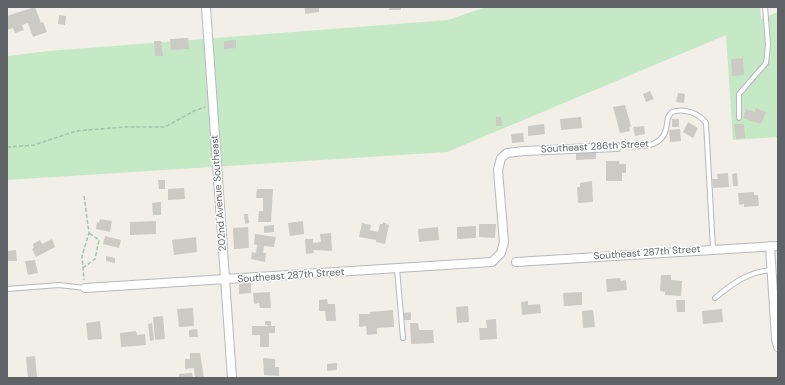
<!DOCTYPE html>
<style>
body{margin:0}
#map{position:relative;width:785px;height:385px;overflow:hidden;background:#f1efe8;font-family:"DM Sans",sans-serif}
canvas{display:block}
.frame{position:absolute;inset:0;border:8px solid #5f6368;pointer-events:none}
</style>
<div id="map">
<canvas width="785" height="385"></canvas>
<div class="frame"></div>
</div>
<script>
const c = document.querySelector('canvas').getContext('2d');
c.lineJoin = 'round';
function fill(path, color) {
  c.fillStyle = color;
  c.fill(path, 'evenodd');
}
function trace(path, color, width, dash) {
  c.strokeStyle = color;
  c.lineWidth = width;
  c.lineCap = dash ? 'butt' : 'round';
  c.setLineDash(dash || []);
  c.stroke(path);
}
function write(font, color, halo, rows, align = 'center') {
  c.font = font + ' "DM Sans",sans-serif';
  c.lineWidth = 3;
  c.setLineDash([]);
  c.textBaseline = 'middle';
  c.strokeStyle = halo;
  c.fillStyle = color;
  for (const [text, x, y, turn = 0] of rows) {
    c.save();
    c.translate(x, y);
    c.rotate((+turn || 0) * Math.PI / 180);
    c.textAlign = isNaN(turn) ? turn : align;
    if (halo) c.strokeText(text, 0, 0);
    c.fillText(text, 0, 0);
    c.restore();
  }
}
fill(new Path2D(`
 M 486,7 L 760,7 L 761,19 L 778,12 L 778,137 L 733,140 L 726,35 L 447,152 L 7,180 L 7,56 L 49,51 L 448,20 Z`), '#c5e8c5');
fill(new Path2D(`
 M 35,7 L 41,23 L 43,22 L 47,32 L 33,37 L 28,23 L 22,25 L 24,30 L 15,33 L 13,28 L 7,30 L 7,16 Z
 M 305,7 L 319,7 L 319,12 L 305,14 Z
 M 390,7 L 401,7 L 401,10 L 389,10 Z
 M 59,15 L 66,16 L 65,25 L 58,24 Z
 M 188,38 L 189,49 L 171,50 L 170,39 Z
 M 236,40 L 236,48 L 224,49 L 224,41 Z
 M 154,41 L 161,41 L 163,56 L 155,56 Z
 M 743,58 L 744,75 L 732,76 L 731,59 Z
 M 650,91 L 654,99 L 646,102 L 643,94 Z
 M 678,93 L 685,94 L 684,103 L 676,102 Z
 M 625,105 L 631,126 L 629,127 L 630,131 L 620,133 L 613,107 Z
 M 756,108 L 766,112 L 761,124 L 743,118 L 746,109 L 755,112 Z
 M 496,117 L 501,117 L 502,126 L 496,126 Z
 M 581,117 L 582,128 L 561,130 L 560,119 Z
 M 672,119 L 679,119 L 679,127 L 672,127 Z
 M 688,122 L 698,128 L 693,138 L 683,132 Z
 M 544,124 L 545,134 L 528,136 L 528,126 Z
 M 734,124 L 744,124 L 745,138 L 736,139 Z
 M 644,126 L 645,134 L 635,136 L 633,127 Z
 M 680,129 L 681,141 L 670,142 L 669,130 Z
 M 523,133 L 524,142 L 512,143 L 511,134 Z
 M 596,152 L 596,159 L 576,160 L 576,153 Z
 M 606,161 L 619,161 L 619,164 L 626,164 L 626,173 L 622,173 L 622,181 L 606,181 Z
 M 728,173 L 729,187 L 713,188 L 712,179 L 718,179 L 717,174 Z
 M 737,173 L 738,186 L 733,186 L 732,174 Z
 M 158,180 L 165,180 L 165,189 L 159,189 Z
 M 592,181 L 593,202 L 578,203 L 577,187 L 580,187 L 580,183 Z
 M 184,188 L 185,199 L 168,200 L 168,189 Z
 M 257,189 L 273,189 L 271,222 L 258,222 L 259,211 L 263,211 L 263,198 L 256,198 Z
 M 754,192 L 754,195 L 758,195 L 759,206 L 744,207 L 744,204 L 739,205 L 738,193 Z
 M 161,202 L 161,215 L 153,215 L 152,203 Z
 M 244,214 L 248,214 L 249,223 L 245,224 Z
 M 100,219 L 112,221 L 110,232 L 96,229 L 97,222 L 99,223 Z
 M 156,221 L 156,234 L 130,235 L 130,222 Z
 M 303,221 L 304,234 L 290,236 L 288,223 Z
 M 383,222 L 389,225 L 385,244 L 376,242 L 376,240 L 359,237 L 362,223 L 371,225 L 370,230 L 378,232 L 380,224 L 383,224 Z
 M 479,224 L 496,224 L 495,238 L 479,237 Z
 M 274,225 L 274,232 L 264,233 L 264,226 Z
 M 476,226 L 476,238 L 457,239 L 457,227 Z
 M 248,227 L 249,248 L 234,249 L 233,228 Z
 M 438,227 L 439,240 L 419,242 L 418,229 Z
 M 331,233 L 332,251 L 313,250 L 314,253 L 306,254 L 305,239 L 313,239 L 313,243 L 321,242 L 320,234 Z
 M 255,234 L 276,237 L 274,247 L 264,246 L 263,253 L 266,253 L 265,262 L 251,259 L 252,252 L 256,253 L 257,245 L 254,244 Z
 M 105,236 L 121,240 L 119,248 L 103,244 Z
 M 196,237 L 197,252 L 174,255 L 172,240 Z
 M 52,239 L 55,247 L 36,257 L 32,249 L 34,248 L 33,244 L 40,240 L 42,244 Z
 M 16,250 L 17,261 L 7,261 L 7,251 Z
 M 106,256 L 115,258 L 115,263 L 106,261 Z
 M 35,260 L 38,273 L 28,275 L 25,261 Z
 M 661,275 L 671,275 L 671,280 L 682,281 L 681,296 L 665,295 L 665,292 L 660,291 Z
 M 620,278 L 621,281 L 626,280 L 627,290 L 607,292 L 606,279 Z
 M 239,283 L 251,283 L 251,293 L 239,294 Z
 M 270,292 L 271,308 L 260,308 L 259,303 L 254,304 L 253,293 Z
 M 582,292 L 582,305 L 564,306 L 563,293 Z
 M 327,299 L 328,304 L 335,304 L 336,321 L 326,321 L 325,311 L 319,311 L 319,300 Z
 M 676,300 L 685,300 L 685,312 L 677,312 Z
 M 528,301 L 528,305 L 540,304 L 541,313 L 522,315 L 521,302 Z
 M 468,306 L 469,322 L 457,323 L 456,307 Z
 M 193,308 L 194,326 L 179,327 L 177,309 Z
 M 722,309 L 723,322 L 703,324 L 702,311 Z
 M 393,310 L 394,327 L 377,328 L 377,334 L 367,335 L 366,326 L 359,327 L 359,314 L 370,314 L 370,312 Z
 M 593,310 L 595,327 L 583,328 L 582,311 Z
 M 411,312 L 411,320 L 403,320 L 403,313 Z
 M 163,316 L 165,339 L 155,340 L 153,317 Z
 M 496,319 L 497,339 L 480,340 L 479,328 L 487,328 L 486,320 Z
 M 100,321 L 102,339 L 88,340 L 86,323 Z
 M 265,321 L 271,321 L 271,326 L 265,325 Z
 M 152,323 L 154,340 L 150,341 L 148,324 Z
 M 410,323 L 418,323 L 419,330 L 433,330 L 434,343 L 411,344 Z
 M 252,326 L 275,326 L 275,333 L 269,333 L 269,347 L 260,347 L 260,335 L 252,335 Z
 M 197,329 L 198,337 L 189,337 L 189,330 Z
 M 136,331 L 137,335 L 145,334 L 146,345 L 121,347 L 120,333 Z
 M 190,353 L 200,353 L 204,378 L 195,378 L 194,368 L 185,369 L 185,359 L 190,359 Z
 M 35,356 L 37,377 L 28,378 L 26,357 Z
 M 263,358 L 275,359 L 275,367 L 279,367 L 279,376 L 264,375 Z
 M 337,363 L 337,370 L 327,371 L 327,364 Z
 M 192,373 L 193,378 L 179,378 L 179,374 Z`), '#cccac5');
const lane = new Path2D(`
 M 739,118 L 739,94 L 766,63 L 768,45 L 765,7
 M 617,146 C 634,146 661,151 666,129 C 668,122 666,117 672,112 C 684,108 699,113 706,123 L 713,249
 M 397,269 L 403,338
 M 7,289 L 59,285 L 85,288
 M 715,298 C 733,283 748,272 771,270`);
const street = new Path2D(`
 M 206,7 L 232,378
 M 770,246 L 776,339 L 778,347
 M 516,262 L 778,246
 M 85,288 L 492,262 L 501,253 L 504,242 L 498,170 L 501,158 L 507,153 L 524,151 L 617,147`);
trace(lane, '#b5b8bc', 6);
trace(street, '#b5b8bc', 10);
trace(new Path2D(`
 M 7,147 L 34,145 L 76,131 L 124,127 L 165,127 L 194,111 L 205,107
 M 84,196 L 89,233 L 82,256 L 84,280
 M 83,268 L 95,259 L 99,240 L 89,233`), '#9cc7a9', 1.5, [4, 2]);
trace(lane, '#fff', 4);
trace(street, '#fff', 8);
write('10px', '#5f6368', '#fff', [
 ["Southeast 286th Street",595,147,-3],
 ["202nd Avenue Southeast",219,193,-94],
 ["Southeast 287th Street",647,253,-4],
 ["Southeast 287th Street",291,276,-4]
]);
</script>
